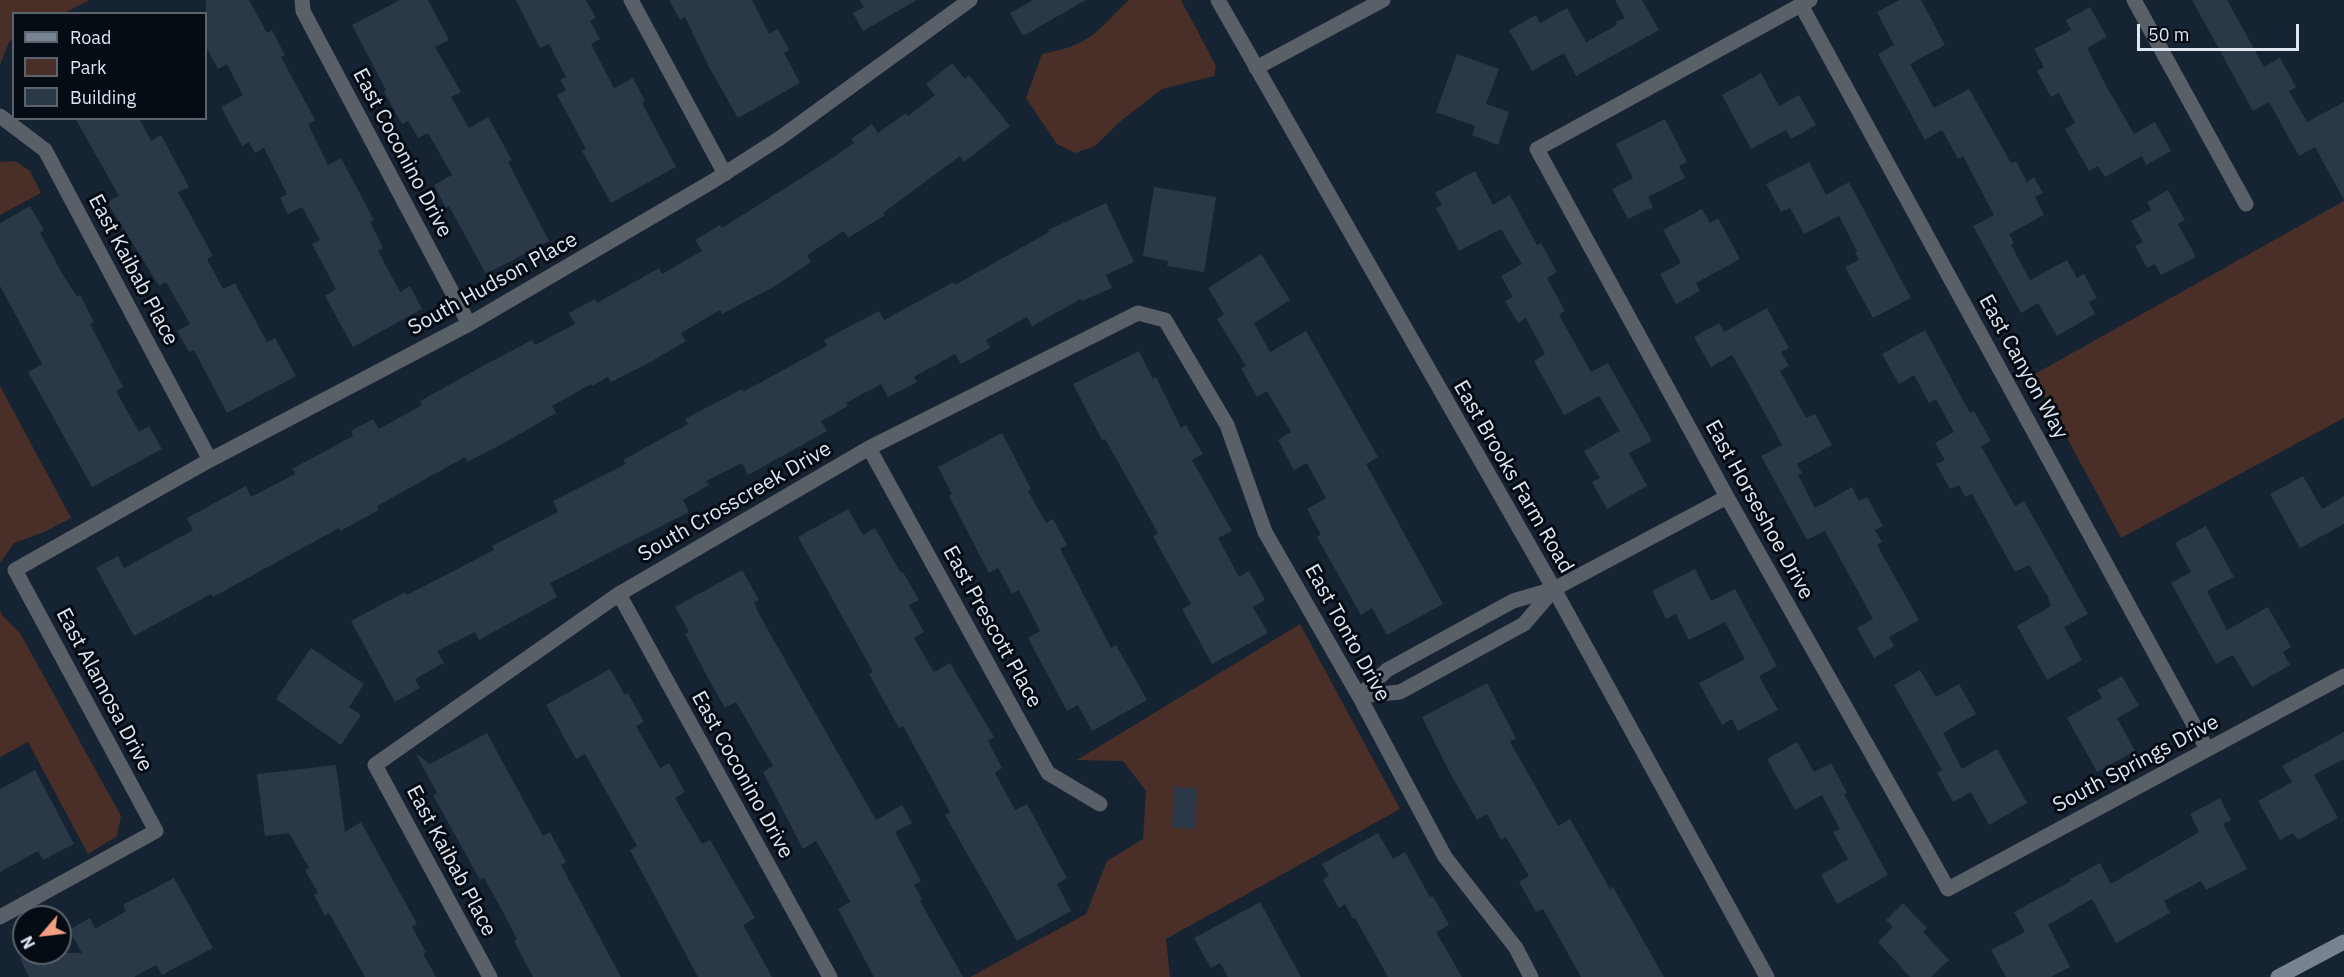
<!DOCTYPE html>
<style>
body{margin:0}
#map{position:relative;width:2344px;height:977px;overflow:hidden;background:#152332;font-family:"IBM Plex Sans",sans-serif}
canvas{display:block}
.legend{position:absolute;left:12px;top:12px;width:195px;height:108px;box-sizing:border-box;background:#060c13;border:2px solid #5c636c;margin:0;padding:8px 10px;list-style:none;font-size:18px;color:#dde6f1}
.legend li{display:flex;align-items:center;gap:12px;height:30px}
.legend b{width:30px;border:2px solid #5c636c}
.north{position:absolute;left:12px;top:905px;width:60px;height:60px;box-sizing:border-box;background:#060c13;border:2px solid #5c636c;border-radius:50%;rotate:242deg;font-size:16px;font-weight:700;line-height:24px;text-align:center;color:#dde6f1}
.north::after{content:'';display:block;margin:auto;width:21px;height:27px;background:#f39f85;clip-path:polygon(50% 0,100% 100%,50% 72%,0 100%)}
.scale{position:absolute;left:2137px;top:24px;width:162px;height:27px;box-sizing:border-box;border:3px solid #dde6f1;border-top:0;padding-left:8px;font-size:18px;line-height:21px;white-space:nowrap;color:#dde6f1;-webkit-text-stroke:4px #060c13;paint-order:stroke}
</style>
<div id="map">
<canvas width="2344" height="977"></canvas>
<ul class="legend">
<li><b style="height:8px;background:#788390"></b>Road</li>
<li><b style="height:16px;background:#492f27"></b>Park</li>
<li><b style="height:16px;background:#2a3848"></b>Building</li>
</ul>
<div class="north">N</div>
<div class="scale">50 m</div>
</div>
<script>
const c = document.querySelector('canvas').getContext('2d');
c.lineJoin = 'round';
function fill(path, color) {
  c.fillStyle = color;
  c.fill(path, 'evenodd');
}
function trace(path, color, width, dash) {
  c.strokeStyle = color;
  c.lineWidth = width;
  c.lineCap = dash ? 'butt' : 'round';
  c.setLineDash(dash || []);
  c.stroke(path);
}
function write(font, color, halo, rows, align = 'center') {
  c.font = font + ' "IBM Plex Sans",sans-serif';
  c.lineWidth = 6;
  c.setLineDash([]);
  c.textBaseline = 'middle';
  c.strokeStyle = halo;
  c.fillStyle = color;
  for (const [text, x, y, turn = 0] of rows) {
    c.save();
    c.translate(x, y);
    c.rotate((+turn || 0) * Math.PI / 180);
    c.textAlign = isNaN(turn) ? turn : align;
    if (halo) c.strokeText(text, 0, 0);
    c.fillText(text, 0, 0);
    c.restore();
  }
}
fill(new Path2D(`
 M 0,0 L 90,0 L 64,13 L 14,14 L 13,39 L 9,42 L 0,65 Z
 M 1129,0 L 1181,0 L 1216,66 L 1214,76 L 1162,89 L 1122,120 L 1095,146 L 1075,153 L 1057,144 L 1026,98 L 1042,54 C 1061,50 1079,46 1095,33 C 1107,23 1117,10 1129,0 Z
 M 15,161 L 30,171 L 41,193 L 0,215 L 0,162 Z
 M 2344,201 L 2344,418 L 2121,538 L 2033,375 Z
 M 0,386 L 71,518 L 44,532 L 14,543 L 0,563 Z
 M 0,610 L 2,615 L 20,633 L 121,816 L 117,836 L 88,854 L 28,742 L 0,757 Z
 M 1300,624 L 1400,809 L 1166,939 L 1170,977 L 970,977 L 1086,914 L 1107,861 L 1143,839 L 1146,791 L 1123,761 L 1077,760 Z`), '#492f27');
fill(new Path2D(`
 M 206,0 L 249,0 L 267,33 L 272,30 L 285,55 L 281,57 L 315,120 L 308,124 L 328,165 L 341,158 L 374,220 L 370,222 L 383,248 L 378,251 L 400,292 L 410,286 L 422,309 L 353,347 L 325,296 L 336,289 L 312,244 L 320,240 L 302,207 L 288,214 L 280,198 L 287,194 L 264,148 L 255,153 L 249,142 L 242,146 L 221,107 L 243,95 L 227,64 L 218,69 L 206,47 Z
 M 400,0 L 428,0 L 449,40 L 435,47 L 461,92 L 451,97 L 469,128 L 488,117 L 512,160 L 508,162 L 549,241 L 486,274 L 449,206 L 446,208 L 434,185 L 452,175 L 428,133 L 418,138 L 408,121 L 402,124 L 384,92 L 386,90 L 352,25 Z
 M 516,0 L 586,0 L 596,18 L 590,21 L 600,39 L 591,44 L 614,88 L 633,78 L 645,101 L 642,103 L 676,167 L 611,203 L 582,151 L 586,149 L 557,95 L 566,90 L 560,80 L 566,77 L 549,44 L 540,48 Z
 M 669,0 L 752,0 L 769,34 L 778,29 L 789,50 L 784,53 L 800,83 L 738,118 L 709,67 L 685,17 L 680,20 Z
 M 860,0 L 917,0 L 863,31 L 853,13 L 864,7 Z
 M 1033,0 L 1086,0 L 1023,36 L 1010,13 Z
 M 1615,0 L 1642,0 L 1659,30 L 1576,76 L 1564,53 L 1532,71 L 1509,30 L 1536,15 L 1540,23 L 1567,8 L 1586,42 L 1617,25 L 1616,22 L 1625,18 Z
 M 1899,0 L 1921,0 L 1945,45 L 1910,64 L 1934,108 L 1969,89 L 2011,163 L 2016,161 L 2027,182 L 2034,177 L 2043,193 L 2035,197 L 2044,215 L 2009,234 L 2014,243 L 2011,245 L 2030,280 L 2067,260 L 2077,278 L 2084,274 L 2097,298 L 2089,302 L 2095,314 L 2057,336 L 2038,303 L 2021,313 L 1973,226 L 1994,215 L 1963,156 L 1958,159 L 1942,130 L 1925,140 L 1878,54 L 1894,45 L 1877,12 Z
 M 2192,0 L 2227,0 L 2264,67 L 2280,58 L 2296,87 L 2289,91 L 2307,122 L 2344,102 L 2344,200 L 2315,147 L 2299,156 L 2269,102 L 2253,111 Z
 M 2090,7 L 2107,37 L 2087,48 L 2104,82 L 2134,134 L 2155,122 L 2171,151 L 2146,165 L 2142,156 L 2105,177 L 2098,166 L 2089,171 L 2065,129 L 2075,123 L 2059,93 L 2051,97 L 2037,71 L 2044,67 L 2034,49 L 2071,30 L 2066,20 Z
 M 1457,54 L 1499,69 L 1486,104 L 1509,112 L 1498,145 L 1472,135 L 1475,126 L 1436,112 Z
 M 952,63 L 965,79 L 969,75 L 1010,126 L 964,162 L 960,156 L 883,213 L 885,215 L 848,238 L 844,231 L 807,255 L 811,262 L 775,286 L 722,314 L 720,310 L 681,333 L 686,341 L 647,364 L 611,382 L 608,377 L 592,386 L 591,384 L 552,406 L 556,413 L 506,442 L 467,462 L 465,457 L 377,506 L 379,510 L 340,531 L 339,528 L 213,597 L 211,594 L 134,636 L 96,568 L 118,556 L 124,568 L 193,530 L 187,518 L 246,486 L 251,497 L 295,474 L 292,469 L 353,436 L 351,431 L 373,419 L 379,429 L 422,405 L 420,401 L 481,367 L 532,340 L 535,345 L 575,324 L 569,313 L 595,299 L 597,303 L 659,268 L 662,274 L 702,251 L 695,240 L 720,225 L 722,228 L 831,159 L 854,143 L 851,139 L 872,124 L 878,133 L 906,113 L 908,116 L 935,95 L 926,84 Z
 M 1761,73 L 1779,106 L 1799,95 L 1816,125 L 1791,139 L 1786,130 L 1751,149 L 1722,95 Z
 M 75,118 L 139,118 L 151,141 L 161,135 L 189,187 L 178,192 L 213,256 L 207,259 L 223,289 L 235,283 L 267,342 L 275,338 L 296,376 L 227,413 L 194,350 L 189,352 L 177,331 L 190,324 L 166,282 L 159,286 L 107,202 L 119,196 Z
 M 1665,119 L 1687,162 L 1679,166 L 1685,178 L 1648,197 L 1653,207 L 1628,219 L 1612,189 L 1633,178 L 1616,144 Z
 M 1809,162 L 1826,195 L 1849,182 L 1911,298 L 1873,318 L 1845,267 L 1859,260 L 1855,252 L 1857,251 L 1839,216 L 1804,234 L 1790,208 L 1781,212 L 1766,184 Z
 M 1475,171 L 1493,205 L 1510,195 L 1537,245 L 1541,243 L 1557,272 L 1547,278 L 1565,311 L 1559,315 L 1591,372 L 1608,363 L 1652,441 L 1629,453 L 1647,486 L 1607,509 L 1592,482 L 1600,478 L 1584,451 L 1620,431 L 1599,396 L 1564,415 L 1534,361 L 1545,354 L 1526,318 L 1518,323 L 1505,301 L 1513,297 L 1501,276 L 1522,264 L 1501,229 L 1459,251 L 1436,208 L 1442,205 L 1435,193 Z
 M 1154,187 L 1216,197 L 1204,272 L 1167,266 L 1168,261 L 1143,256 Z
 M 2168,190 L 2185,220 L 2178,224 L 2196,257 L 2161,275 L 2155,264 L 2147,268 L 2135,246 L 2143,242 L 2131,221 L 2151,210 L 2147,202 Z
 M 1106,203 L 1134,262 L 1106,275 L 1112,288 L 1082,301 L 1081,299 L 1032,326 L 1027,317 L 986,340 L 990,348 L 961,364 L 955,354 L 914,377 L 917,382 L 888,397 L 881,384 L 846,403 L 848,406 L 821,421 L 827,431 L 748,475 L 742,463 L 706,481 L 709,485 L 683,500 L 689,512 L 550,583 L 557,597 L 479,640 L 475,632 L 437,651 L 444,663 L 415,679 L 420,688 L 395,702 L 351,621 L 405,592 L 407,595 L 494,550 L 492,546 L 558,512 L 553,501 L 626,464 L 623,460 L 688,424 L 685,419 L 742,389 L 743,392 L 827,346 L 824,340 L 879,311 L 884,320 L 954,282 L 955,285 L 1049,232 L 1048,230 Z
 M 30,206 L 44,230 L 40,233 L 62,273 L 77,297 L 80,295 L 94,322 L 90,324 L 123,387 L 116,391 L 139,432 L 149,426 L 162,449 L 92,487 L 28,372 L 42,364 L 0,286 L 0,223 Z
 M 1702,209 L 1710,223 L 1718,218 L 1740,259 L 1696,283 L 1700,291 L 1676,304 L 1660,274 L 1681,263 L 1663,230 Z
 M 1261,254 L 1290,300 L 1254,323 L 1270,352 L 1306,331 L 1378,457 L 1366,464 L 1443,604 L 1387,635 L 1372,608 L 1361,615 L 1317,537 L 1321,535 L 1307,509 L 1326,498 L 1307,463 L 1294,470 L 1278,440 L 1291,432 L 1267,391 L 1257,397 L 1241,368 L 1246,366 L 1217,319 L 1224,314 L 1208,288 Z
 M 1767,308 L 1789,348 L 1781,352 L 1789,366 L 1780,371 L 1806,418 L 1815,414 L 1832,445 L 1797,464 L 1802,473 L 1798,475 L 1815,508 L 1852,487 L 1859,501 L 1867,497 L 1883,526 L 1875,530 L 1882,542 L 1877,545 L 1919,620 L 1889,637 L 1894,646 L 1874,658 L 1857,628 L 1873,619 L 1825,531 L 1807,540 L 1761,456 L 1782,445 L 1751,388 L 1732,355 L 1711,367 L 1694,337 L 1719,323 L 1724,332 Z
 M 1925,330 L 1970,413 L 1974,411 L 1991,441 L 1981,446 L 2015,506 L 2024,501 L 2088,614 L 2064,627 L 2082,660 L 2047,680 L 2017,626 L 2051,606 L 2048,597 L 2029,565 L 2015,572 L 1972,494 L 1965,497 L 1959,485 L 1950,489 L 1936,464 L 1945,460 L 1935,443 L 1954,432 L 1936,399 L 1929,403 L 1914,375 L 1899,384 L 1882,354 Z
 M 1139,351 L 1153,379 L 1156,377 L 1181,428 L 1186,425 L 1203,454 L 1192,460 L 1232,531 L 1218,538 L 1239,577 L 1249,571 L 1265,600 L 1253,607 L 1268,633 L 1212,664 L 1182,609 L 1191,604 L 1153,536 L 1158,533 L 1105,439 L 1102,440 L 1073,384 Z
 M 1002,433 L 1031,489 L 1028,491 L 1046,523 L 1053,519 L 1067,545 L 1060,549 L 1111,648 L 1116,645 L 1147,700 L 1092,731 L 1078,705 L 1067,711 L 1028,638 L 1040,631 L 1019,590 L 1012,594 L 998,568 L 989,573 L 949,496 L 952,494 L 938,467 Z
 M 2303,476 L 2322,509 L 2344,496 L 2344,524 L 2300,548 L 2270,494 Z
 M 848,509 L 863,535 L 875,528 L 901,573 L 903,572 L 919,600 L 909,605 L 924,632 L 914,638 L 934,672 L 950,663 L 994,737 L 988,741 L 1002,768 L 995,773 L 1015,810 L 1027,804 L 1067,878 L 1057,884 L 1071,911 L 1017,941 L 945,815 L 950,812 L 903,726 L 899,728 L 869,674 L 873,672 L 798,537 Z
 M 2206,526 L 2234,577 L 2207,591 L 2227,630 L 2268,607 L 2291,647 L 2283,652 L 2290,665 L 2252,687 L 2233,655 L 2216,664 L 2171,583 L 2191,572 L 2175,543 Z
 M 1695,569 L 1711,601 L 1735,589 L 1777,666 L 1759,676 L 1778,710 L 1738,731 L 1732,719 L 1722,725 L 1699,683 L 1745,659 L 1725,622 L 1689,640 L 1676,614 L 1666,619 L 1652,591 Z
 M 742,570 L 759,600 L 754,602 L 759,614 L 876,820 L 902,805 L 912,823 L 895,832 L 921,881 L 914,885 L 922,899 L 920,901 L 963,977 L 874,977 L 838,909 L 850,902 L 832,868 L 816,841 L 803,849 L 763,772 L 773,766 L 736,702 L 725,708 L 708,678 L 685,634 L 689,632 L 675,607 Z
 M 311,648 L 364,684 L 349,707 L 361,715 L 341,745 L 276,699 Z
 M 610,669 L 625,695 L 628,693 L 644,722 L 636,726 L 660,768 L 669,763 L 685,792 L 675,798 L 702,844 L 710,840 L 755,918 L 743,925 L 772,977 L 698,977 L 630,850 L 637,846 L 585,754 L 576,759 L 546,705 Z
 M 1920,670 L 1936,697 L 1959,684 L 1976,714 L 1943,733 L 1962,769 L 1997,749 L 2027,803 L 1989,825 L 1971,792 L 1953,802 L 1937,773 L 1942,770 L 1894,685 Z
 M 2122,676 L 2139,706 L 2117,718 L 2135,751 L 2097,772 L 2067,718 L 2102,698 L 2097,690 Z
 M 1487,683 L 1516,738 L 1510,742 L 1558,826 L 1570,819 L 1610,889 L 1613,887 L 1664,977 L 1581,977 L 1543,909 L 1536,912 L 1519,882 L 1529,876 L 1506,837 L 1501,840 L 1487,814 L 1477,820 L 1450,773 L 1422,717 Z
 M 2344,732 L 2344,759 L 2314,775 L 2338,818 L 2298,840 L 2293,833 L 2280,840 L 2258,801 L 2292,782 L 2282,766 Z
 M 487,733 L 543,836 L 550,832 L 566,862 L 561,865 L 621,977 L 533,977 L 514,941 L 517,939 L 504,914 L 484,878 L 480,880 L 433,795 L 437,793 L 416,754 L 430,764 Z
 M 1797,742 L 1814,772 L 1831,763 L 1847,793 L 1844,794 L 1888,875 L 1837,904 L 1821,875 L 1848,859 L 1833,832 L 1840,829 L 1822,795 L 1795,810 L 1767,759 Z
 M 336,765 L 345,832 L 361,822 L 417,924 L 412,927 L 426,952 L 423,954 L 436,977 L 365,977 L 329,913 L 325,916 L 314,895 L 318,893 L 305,870 L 309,868 L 289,833 L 265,836 L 257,774 Z
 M 35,770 L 74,844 L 43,860 L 38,851 L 0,872 L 0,789 Z
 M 1174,787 L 1197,788 L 1195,829 L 1172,827 Z
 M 2220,798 L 2231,820 L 2223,824 L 2247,869 L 2206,890 L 2201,881 L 2164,901 L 2170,913 L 2116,943 L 2092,899 L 2048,925 L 2070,967 L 2051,977 L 2006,977 L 1991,950 L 2025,932 L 2014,912 L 2071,881 L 2070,879 L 2100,863 L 2111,884 L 2199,832 L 2190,814 Z
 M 1378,833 L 1393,859 L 1405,852 L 1430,897 L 1433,896 L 1449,925 L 1436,932 L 1462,977 L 1388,977 L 1355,918 L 1353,919 L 1345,904 L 1339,908 L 1323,880 L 1329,876 L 1322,864 Z
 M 174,878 L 213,948 L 162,975 L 156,965 L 134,977 L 29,977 L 20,959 L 32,953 L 82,953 L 69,930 L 90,918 L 95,929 L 126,911 L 123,905 Z
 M 1260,902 L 1301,977 L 1228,977 L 1220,963 L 1211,968 L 1194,938 Z
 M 1903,903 L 1927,928 L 1923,932 L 1949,960 L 1931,977 L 1910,977 L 1878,942 L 1893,927 L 1886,920 Z`), '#2a3848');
trace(new Path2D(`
 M 302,0 L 303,11 L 469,324
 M 631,0 L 725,174
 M 1218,0 L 1554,589 L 1767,977
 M 1810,0 L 1537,149 L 1727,497 L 1948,889 L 2344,676
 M 2134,0 L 2246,204
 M 1801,5 L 2207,749
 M 1256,68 L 1383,0
 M 0,116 L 45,150 L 210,460
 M 869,448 L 1048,773 L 1100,804
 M 619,594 L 830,977
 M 1359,696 L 1387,670 L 1513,601 L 1554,589 L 1727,497
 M 1359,696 L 1400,692 L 1524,624 L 1554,589
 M 0,917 L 156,831 L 15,570 L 208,461 L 469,324 L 713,181 L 780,138 L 970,0
 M 490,977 L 375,765 L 619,594 L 869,448 L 1138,313 L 1165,320 L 1227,425 L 1265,532 L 1359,696 L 1445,857 L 1516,948 L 1531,977`), '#596068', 15);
trace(new Path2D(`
 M 2278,977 L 2344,942`), '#788390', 15);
write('21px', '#dde6f1', '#060c13', [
 ["East Coconino Drive",402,153,62],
 ["East Kaibab Place",133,270,62],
 ["South Hudson Place",493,284,-29],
 ["East Canyon Way",2023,367,61],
 ["East Brooks Farm Road",1513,477,60],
 ["South Crosscreek Drive",735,502,-30],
 ["East Horseshoe Drive",1759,510,61],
 ["East Prescott Place",992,627,61],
 ["East Tonto Drive",1347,633,61],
 ["East Alamosa Drive",104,690,62],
 ["South Springs Drive",2136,764,-28],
 ["East Coconino Drive",742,775,61],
 ["East Kaibab Place",451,861,62]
]);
</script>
